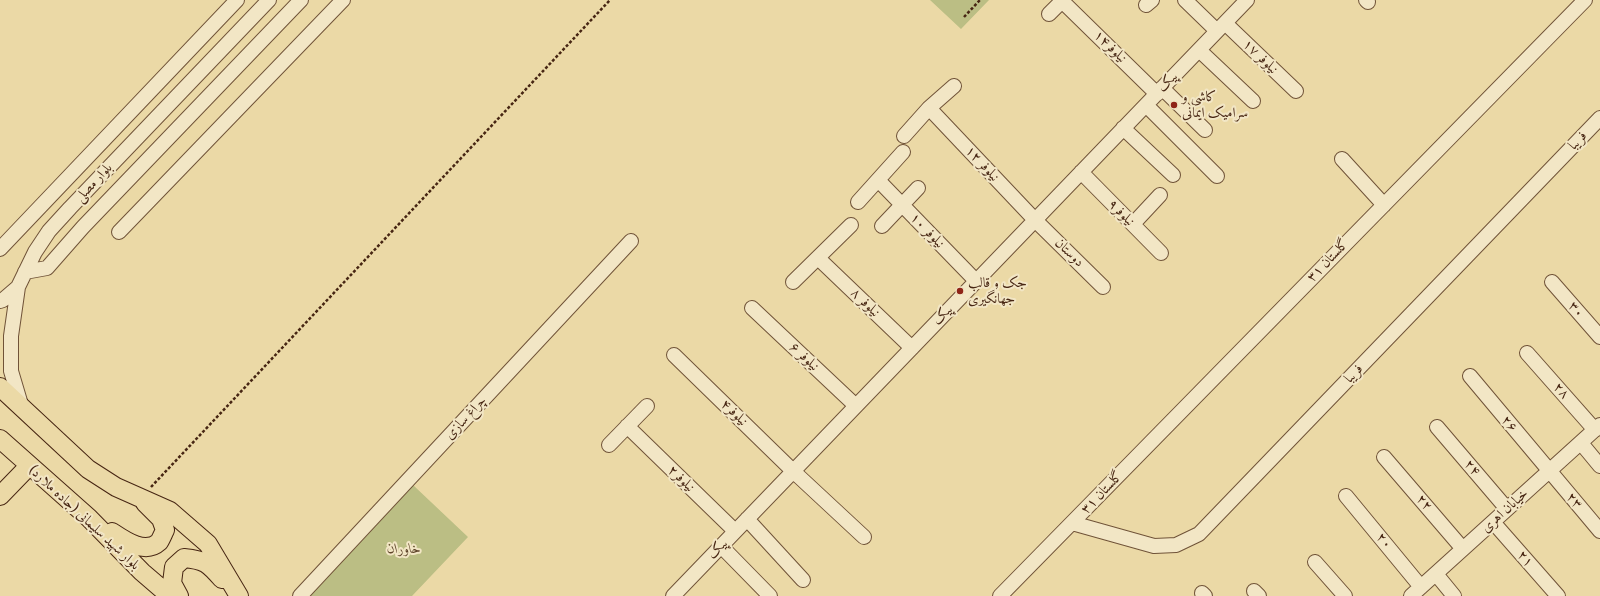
<!DOCTYPE html>
<meta charset="utf-8">
<style>
body{margin:0}
canvas{display:block;background:#ebd9a6}
</style>
<canvas width="1600" height="596"></canvas>
<script>
const c = document.querySelector('canvas').getContext('2d');
c.lineJoin = 'round';
function fill(path, color) {
  c.fillStyle = color;
  c.fill(path, 'evenodd');
}
function trace(path, color, width, dash) {
  c.strokeStyle = color;
  c.lineWidth = width;
  c.lineCap = dash ? 'butt' : 'round';
  c.setLineDash(dash || []);
  c.stroke(path);
}
function write(font, color, halo, rows, align = 'center') {
  c.font = font + ' "Gentium Book Plus",Amiri,serif';
  c.lineWidth = 4;
  c.setLineDash([]);
  c.textBaseline = 'middle';
  c.strokeStyle = halo;
  c.fillStyle = color;
  for (const [text, x, y, turn = 0] of rows) {
    c.save();
    c.translate(x, y);
    c.rotate((+turn || 0) * Math.PI / 180);
    c.textAlign = isNaN(turn) ? turn : align;
    if (halo) c.strokeText(text, 0, 0);
    c.fillText(text, 0, 0);
    c.restore();
  }
}
fill(new Path2D(`
 M 930,0 L 989,0 L 961,29 Z
 M 413,485 L 468,537 L 412,596 L 308,596 Z`), '#bbbe84');
const minor = new Path2D(`
 M 1185,0 L 1217,31
 M 1366,0 L 1368,2
 M 1062,1 L 1157,94
 M 1146,5 L 1152,0
 M 1049,14 L 1063,0
 M 1225,23 L 1296,91
 M 1199,50 L 1253,101
 M 1162,88 L 1205,130
 M 1146,105 L 1217,176
 M 929,108 L 1035,220 L 1103,287
 M 1123,128 L 1173,175
 M 904,136 L 929,108 L 954,86
 M 1342,159 L 1384,205
 M 1081,172 L 1161,253
 M 878,180 L 976,281
 M 858,202 L 903,152
 M 1133,224 L 1160,195
 M 882,226 L 918,188
 M 119,232 L 343,0
 M 0,249 L 237,0
 M 818,258 L 912,348
 M 25,272 L 47,268 L 83,227 L 301,0
 M 793,282 L 851,225
 M 1552,282 L 1600,337
 M 0,301 L 3,300 L 18,287
 M 752,308 L 856,406
 M 1527,353 L 1595,430
 M 674,355 L 793,471 L 864,537
 M 1470,376 L 1600,531
 M 22,408 L 11,371 L 11,336 L 18,287 L 35,252 L 49,231 L 70,208 L 269,0
 M 627,426 L 735,531
 M 1437,427 L 1507,509
 M 1581,443 L 1600,466
 M 609,445 L 647,406
 M 1384,457 L 1463,549
 M 1346,496 L 1421,587
 M 747,519 L 803,580
 M 1493,522 L 1558,596
 M 1072,523 L 1154,546 L 1176,545 L 1199,534 L 1600,118
 M 721,546 L 770,596
 M 1315,562 L 1345,596
 M 1436,574 L 1454,596
 M 1254,591 L 1259,596
 M 1202,593 L 1205,596
 M 300,596 L 631,241
 M 673,596 L 1247,0
 M 1000,596 L 1585,0
 M 1411,596 L 1600,425`);
const major = new Path2D(`
 M 0,387 L 88,469 L 116,487 L 170,511 L 208,544 L 239,596
 M 0,439 L 89,518 L 142,572 L 170,596
 M 0,496 L 29,466
 M 112,532 C 124,540 145,555 159,542 C 161,539 163,534 165,530 L 161,519 L 145,503
 M 179,596 L 172,583 L 174,567 L 184,558 C 205,560 208,563 222,579`);
trace(minor, '#705338', 16);
trace(major, '#472613', 20);
trace(new Path2D(`
 M 964,17 L 980,0
 M 151,487 L 610,0`), '#472613', 2.5, [3, 2]);
trace(minor, '#f2e6c5', 14);
trace(major, '#ebd9a6', 18);
for (const [x, y, r, color] of [
 [1174,105,4,"#8f2418"],
 [960,291,4,"#8f2418"]
]) {
  const dot = new Path2D();
  dot.arc(x, y, r, 0, 2 * Math.PI);
  c.fillStyle = color;
  c.fill(dot);
  trace(dot, '#f2e6c5', 1.5);
}
write('14px', '#472613', '#f2e6c5', [
 ["نیلوفر۱۴",1110,47,44],
 ["نیلوفر ۱۷",1260,57,44],
 ["پیک",1168,82,-46],
 ["فریبا",1578,141,-46],
 ["نیلوفر ۱۲",982,164,47],
 ["بلوار مصلی",94,183,-47],
 ["نیلوفر۹",1121,213,45],
 ["نیلوفر ۱۰",927,231,46],
 ["دوستان",1069,253,44],
 ["گلستان ۳۱",1328,261,-46],
 ["نیلوفر ۸",865,303,44],
 ["۳۰",1576,310,49],
 ["پیک",943,315,-46],
 ["نیلوفر ۶",804,357,43],
 ["فریبا",1354,374,-46],
 ["۲۸",1561,391,48],
 ["نیلوفر۴",734,413,44],
 ["چراغ سازی",466,418,-47],
 ["۲۶",1509,424,50],
 ["۲۴",1472,468,50],
 ["نیلوفر۲",681,479,44],
 ["گلستان ۳۱",1102,493,-46],
 ["۲۳",1574,501,49],
 ["۲۲",1424,503,49],
 ["خیابان اهری",1505,511,-42],
 ["بلوار شهید سلیمانی (جاده ملارد)",84,518,43],
 ["۲۰",1384,541,50],
 ["پیک",718,549,-46],
 ["۲۱",1525,559,49]
]);
write('14px', '#472613', '#f2e6c5', [
 ["کاشی و",1182,97],
 ["سرامیک ایمانی",1182,113],
 ["جک و قالب",968,283],
 ["جهانگیری",968,299]
], 'left');
write('italic 14px', '#5e442a', '#f2e6c5', [
 ["خاوران",404,549]
]);
</script>
